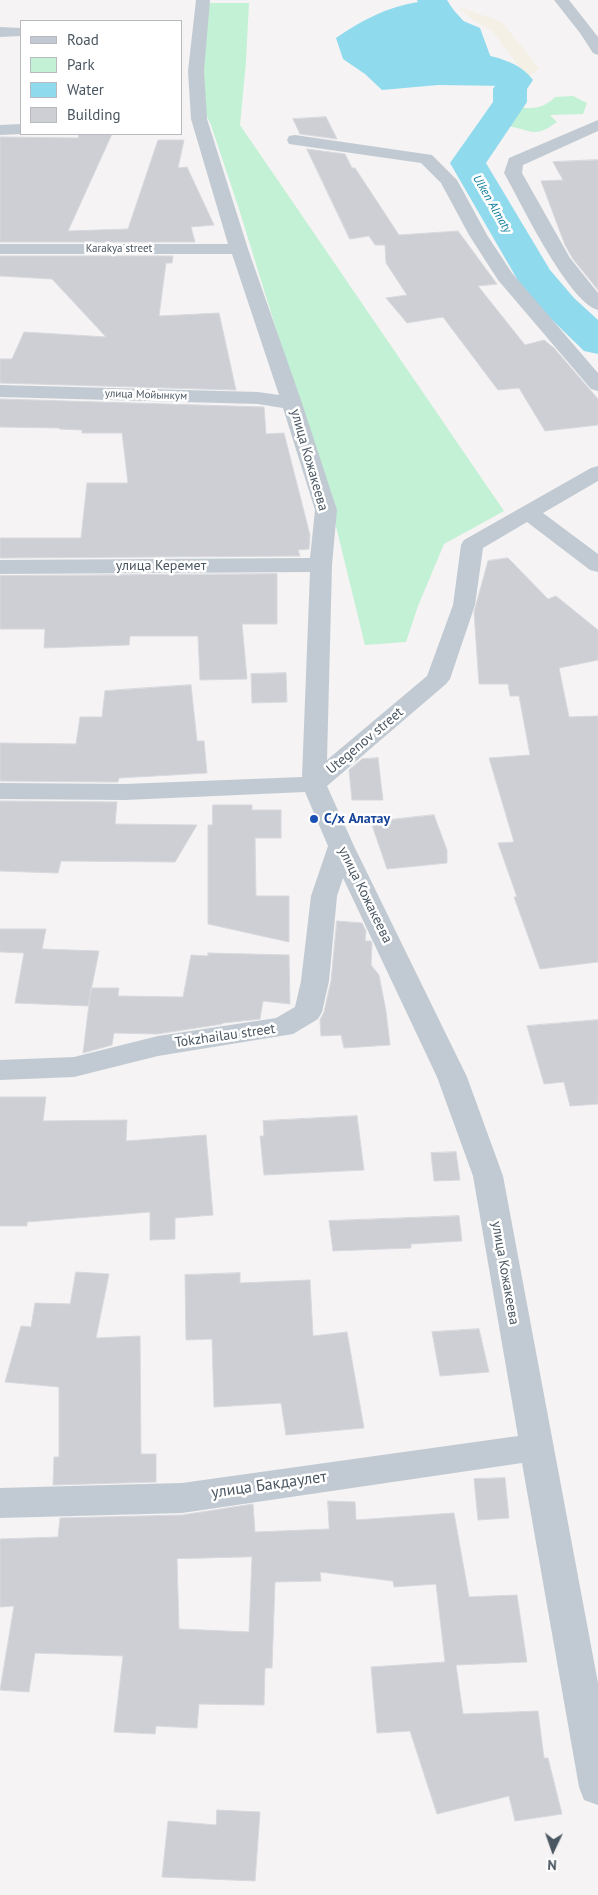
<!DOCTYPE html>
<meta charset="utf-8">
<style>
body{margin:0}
#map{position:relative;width:598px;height:1895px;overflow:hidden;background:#f5f3f3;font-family:"PT Sans",sans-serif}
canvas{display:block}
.legend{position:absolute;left:20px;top:20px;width:162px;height:115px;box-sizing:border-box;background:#fff;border:1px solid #b7bbc0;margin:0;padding:6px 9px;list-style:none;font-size:15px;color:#4a5661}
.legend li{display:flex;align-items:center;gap:10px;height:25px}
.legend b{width:25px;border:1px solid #b7bbc0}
.north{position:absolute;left:528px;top:1825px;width:50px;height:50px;-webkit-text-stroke:4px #fff;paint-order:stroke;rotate:183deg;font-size:14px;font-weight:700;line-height:20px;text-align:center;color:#4a5661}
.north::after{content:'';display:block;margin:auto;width:18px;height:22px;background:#4a5661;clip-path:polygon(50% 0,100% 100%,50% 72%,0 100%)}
</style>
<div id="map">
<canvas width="598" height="1895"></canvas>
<ul class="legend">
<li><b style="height:6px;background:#c1cad2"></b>Road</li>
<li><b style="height:14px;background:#c3f1d5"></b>Park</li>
<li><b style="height:14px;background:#90daee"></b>Water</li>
<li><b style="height:14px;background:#cdcfd5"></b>Building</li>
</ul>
<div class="north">N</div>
</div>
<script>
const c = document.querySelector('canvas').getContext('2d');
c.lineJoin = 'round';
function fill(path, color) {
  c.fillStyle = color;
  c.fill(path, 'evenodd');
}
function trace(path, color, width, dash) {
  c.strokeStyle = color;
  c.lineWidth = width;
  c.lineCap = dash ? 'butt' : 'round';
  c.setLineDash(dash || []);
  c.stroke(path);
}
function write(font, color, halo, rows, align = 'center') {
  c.font = font + ' "PT Sans",sans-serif';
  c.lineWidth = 5;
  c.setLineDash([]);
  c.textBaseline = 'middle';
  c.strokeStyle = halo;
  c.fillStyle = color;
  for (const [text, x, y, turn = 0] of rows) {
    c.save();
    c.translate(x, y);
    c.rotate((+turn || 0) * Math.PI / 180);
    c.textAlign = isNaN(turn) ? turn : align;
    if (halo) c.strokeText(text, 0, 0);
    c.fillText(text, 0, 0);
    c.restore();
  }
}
fill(new Path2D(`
 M 208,3 L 249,3 L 246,61 L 240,125 L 504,511 L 444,544 L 418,606 L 406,642 L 365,645 L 332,510 L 239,209 L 211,125 L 201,105 Z
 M 573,96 L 587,103 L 583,114 L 550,115 L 557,122 C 532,141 529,127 504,126 L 514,106 C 529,110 544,109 555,97 Z`), '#c3f1d5');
fill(new Path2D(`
 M 456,6 L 502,22 L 539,68 L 528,78 L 493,32 L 473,20 Z`), '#f5f0e5');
fill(new Path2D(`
 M 418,2 L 446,7 L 461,20 L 480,28 L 491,58 L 507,66 L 522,80 L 509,83 L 507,86 L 438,85 L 382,90 L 365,74 L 343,59 L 336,38 C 362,20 387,7 418,2 Z`), '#90daee');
fill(new Path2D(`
 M 417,0 L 447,0 C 460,23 474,21 474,53 C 495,56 520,62 533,80 L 527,89 L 527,102 L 486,163 L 550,270 L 574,298 L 598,320 L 598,354 L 584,351 L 546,314 L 520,284 L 450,163 L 493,102 L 493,89 L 497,83 L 480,74 L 434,66 L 430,59 L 434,52 L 442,48 C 442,27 426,18 417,0 Z`), '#90daee');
const building = new Path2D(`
 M 326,117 L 337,139 L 300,134 L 293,119 Z
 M 79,134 L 112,134 L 68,231 L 128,229 L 158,140 L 184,140 L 178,168 L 187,167 L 214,225 L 191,227 L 195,242 L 0,242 L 0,137 L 78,138 Z
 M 307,149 L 345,154 L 352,168 L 355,168 L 399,235 L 458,231 L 497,284 L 478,286 L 525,345 L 544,340 L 554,348 L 598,399 L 598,425 L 545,431 L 519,388 L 498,390 L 443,317 L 407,323 L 386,298 L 407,295 L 386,263 L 385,245 L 375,245 L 369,236 L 350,239 Z
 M 598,160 L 598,290 L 573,259 L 565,245 L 541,181 L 563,180 L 553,162 Z
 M 0,256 L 173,256 L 172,263 L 166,263 L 159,316 L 219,313 L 236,390 L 0,383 L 0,359 L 12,359 L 24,332 L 106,337 L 52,279 L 0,276 Z
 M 0,399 L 264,407 L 266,434 L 284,433 L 310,535 L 309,549 L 298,550 L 300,556 L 0,558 L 0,538 L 81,538 L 87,483 L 128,483 L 122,433 L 82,433 L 82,430 L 59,429 L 60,428 L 0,427 Z
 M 508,558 L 548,599 L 556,596 L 598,630 L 598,660 L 559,668 L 569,717 L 598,716 L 598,962 L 540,969 L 514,897 L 517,897 L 498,843 L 514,842 L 489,758 L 530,755 L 519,696 L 510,696 L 508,684 L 479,684 L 474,612 L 488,561 Z
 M 277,574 L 277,624 L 242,624 L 247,679 L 200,680 L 198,636 L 130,636 L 129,645 L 44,648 L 45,629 L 0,629 L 0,576 Z
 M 286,673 L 287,702 L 252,703 L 251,674 Z
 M 191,685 L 197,741 L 204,741 L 207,773 L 119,778 L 118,782 L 0,781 L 0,743 L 76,744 L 80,717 L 102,717 L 105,691 Z
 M 378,758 L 383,800 L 352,800 L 349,770 L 362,759 Z
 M 0,801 L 117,802 L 115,824 L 197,825 L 175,862 L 61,861 L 58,873 L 0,871 Z
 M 213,805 L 252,805 L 252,810 L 281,810 L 281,838 L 255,838 L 256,896 L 289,896 L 289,942 L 208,924 L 208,825 L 212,825 Z
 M 434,815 L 447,850 L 447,863 L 387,869 L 371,822 Z
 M 337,921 L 362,923 L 366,931 L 365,941 L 371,941 L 372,944 L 371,965 L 379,975 L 386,1011 L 390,1045 L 344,1048 L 341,1035 L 321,1036 L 320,1020 L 324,1012 L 331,981 Z
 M 0,929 L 46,929 L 42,949 L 99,951 L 88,1006 L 15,1003 L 24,953 L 0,952 Z
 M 208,953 L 289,955 L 290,1004 L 263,1001 L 260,1019 L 223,1023 L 222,1024 L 157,1034 L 114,1033 L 112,1045 L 83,1053 L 91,988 L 119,988 L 118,996 L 183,997 L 191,955 L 208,956 Z
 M 598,1020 L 598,1104 L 570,1106 L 564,1082 L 544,1084 L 527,1026 Z
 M 0,1097 L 46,1097 L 43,1121 L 127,1120 L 126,1141 L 206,1135 L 213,1215 L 175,1218 L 175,1239 L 150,1240 L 150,1212 L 27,1222 L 27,1226 L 0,1226 Z
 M 357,1116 L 364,1170 L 264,1175 L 260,1136 L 264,1136 L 263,1121 Z
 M 456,1152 L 460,1180 L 434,1181 L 431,1153 Z
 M 459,1216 L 462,1241 L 411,1244 L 411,1248 L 333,1251 L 329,1221 Z
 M 76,1272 L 109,1274 L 96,1338 L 140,1336 L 141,1454 L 156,1454 L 156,1482 L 53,1485 L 54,1457 L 59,1457 L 59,1387 L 5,1382 L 21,1326 L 31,1327 L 35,1303 L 70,1304 Z
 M 240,1273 L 240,1283 L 310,1280 L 313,1336 L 347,1332 L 364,1428 L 286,1435 L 281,1403 L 214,1407 L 212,1339 L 186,1340 L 185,1275 Z
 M 479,1329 L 489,1372 L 440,1376 L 432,1332 Z
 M 505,1478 L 509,1518 L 478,1520 L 474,1479 Z
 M 328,1501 L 355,1502 L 356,1520 L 454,1513 L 469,1597 L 517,1595 L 527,1662 L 456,1665 L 463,1714 L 538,1711 L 544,1758 L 548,1758 L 562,1814 L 515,1821 L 509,1796 L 437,1814 L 410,1731 L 377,1733 L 371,1667 L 445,1662 L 436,1584 L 394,1587 L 393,1581 L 320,1572 L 321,1581 L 275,1582 L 272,1668 L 265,1668 L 264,1705 L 199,1704 L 197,1728 L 156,1726 L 155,1734 L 114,1732 L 123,1656 L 35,1653 L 29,1692 L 0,1690 L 14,1606 L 0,1607 L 0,1539 L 58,1537 L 60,1518 L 182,1515 L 253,1504 L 255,1532 L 329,1529 ZM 252,1557 L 249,1632 L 179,1629 L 177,1559 Z
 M 217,1810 L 260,1812 L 255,1881 L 162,1877 L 168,1821 L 216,1825 Z`);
fill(building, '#cdcfd5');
trace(building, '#d7d9de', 1);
fill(new Path2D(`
 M 196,0 L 210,0 L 204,71 L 207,119 L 248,249 L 302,403 L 337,510 L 332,565 L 327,760 L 427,676 L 453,605 L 461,545 L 464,540 L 591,468 L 598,466 L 598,481 L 543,513 L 598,554 L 598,572 L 590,570 L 527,522 L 483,548 L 475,605 L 450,679 L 446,684 L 327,786 L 354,846 L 467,1077 L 503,1176 L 598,1683 L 598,1805 L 584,1800 L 579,1787 L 522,1463 L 182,1513 L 0,1518 L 0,1488 L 182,1483 L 518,1436 L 473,1176 L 437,1077 L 343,878 L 337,896 L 329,981 L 322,1012 L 318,1019 L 293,1034 L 158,1056 L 74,1077 L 0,1080 L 0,1060 L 74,1057 L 158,1036 L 276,1018 L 295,1007 L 301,981 L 311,896 L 328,846 L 305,792 L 125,800 L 0,799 L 0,783 L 125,784 L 302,777 L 310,572 L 0,574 L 0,560 L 310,558 L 315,510 L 283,408 L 258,404 L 0,397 L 0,385 L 258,392 L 279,395 L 232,254 L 0,254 L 0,244 L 228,244 L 191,119 L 188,71 Z
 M 554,0 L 569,0 L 598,37 L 598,55 L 593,53 L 580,33 Z
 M 0,27 L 21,28 L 21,36 L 0,37 Z
 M 598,120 L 598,131 L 523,165 L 522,173 L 570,258 L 598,293 L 598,310 C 568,302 520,201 504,173 L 509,158 Z
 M 21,124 L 22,134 L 0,135 L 0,125 Z
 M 295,135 L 432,155 L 457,180 L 487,235 L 512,273 L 598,373 L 598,391 L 591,389 L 498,280 L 469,235 L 441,183 L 421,163 L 289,144 L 287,140 L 289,136 Z`), '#c1cad2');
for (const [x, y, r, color] of [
 [314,819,5,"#1a4fb4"]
]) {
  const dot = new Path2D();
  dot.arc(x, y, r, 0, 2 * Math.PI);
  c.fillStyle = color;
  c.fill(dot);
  trace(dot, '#fff', 2);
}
write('11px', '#4a5661', '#fff', [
 ["Karakya street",119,249],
 ["улица Мойынкум",146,395,2]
]);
write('italic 12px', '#0c7c9b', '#fff', [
 ["Ulken Almaty",492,204,60]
]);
write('14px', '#4a5661', '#fff', [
 ["улица Кожакеева",309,460,74],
 ["улица Керемет",161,566],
 ["Utegenov street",365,741,-40],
 ["улица Кожакеева",365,895,64],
 ["Tokzhailau street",225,1036,-8],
 ["улица Кожакеева",505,1273,80]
]);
write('bold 14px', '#164399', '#fff', [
 ["С/х Алатау",324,819]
], 'left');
write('16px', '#4a5661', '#fff', [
 ["улица Бакдаулет",269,1485,-8]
]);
</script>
